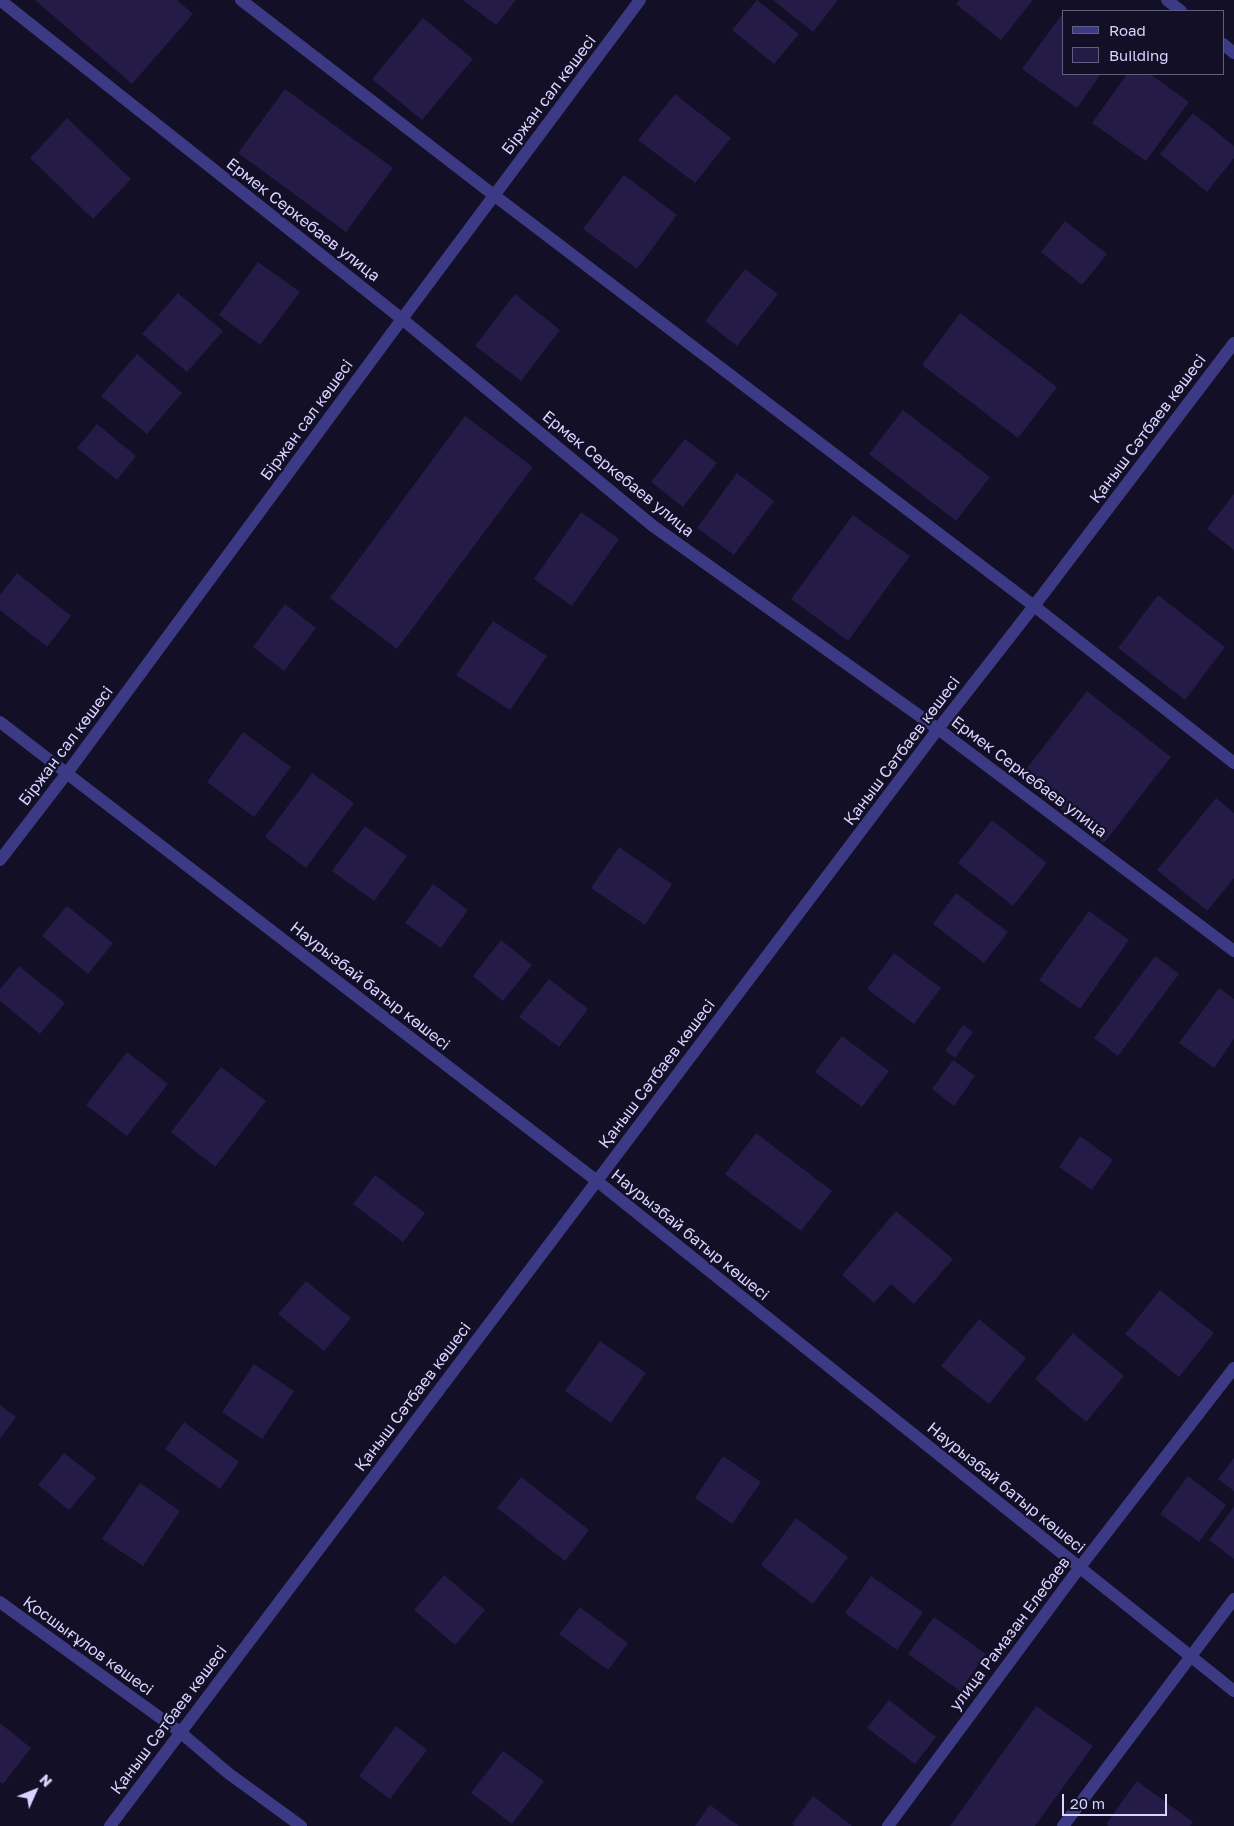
<!DOCTYPE html>
<meta charset="utf-8">
<style>
body{margin:0}
#map{position:relative;width:1234px;height:1826px;overflow:hidden;background:#130f26;font-family:"Golos Text",sans-serif}
canvas{display:block}
.legend{position:absolute;left:1062px;top:10px;width:162px;height:65px;box-sizing:border-box;background:#130f26;border:1px solid #625e7d;margin:0;padding:6px 9px;list-style:none;font-size:15px;color:#d9d4ff}
.legend li{display:flex;align-items:center;gap:10px;height:25px}
.legend b{width:25px;border:1px solid #625e7d}
.north{position:absolute;left:10px;top:1766px;width:50px;height:50px;-webkit-text-stroke:4px #130f26;paint-order:stroke;rotate:46deg;font-size:14px;font-weight:700;line-height:20px;text-align:center;color:#d9d4ff}
.north::after{content:'';display:block;margin:auto;width:18px;height:22px;background:#d9d4ff;clip-path:polygon(50% 0,100% 100%,50% 72%,0 100%)}
.scale{position:absolute;left:1062px;top:1794px;width:105px;height:22px;box-sizing:border-box;border:2px solid #d9d4ff;border-top:0;padding-left:6px;font-size:15px;line-height:18px;white-space:nowrap;color:#d9d4ff;-webkit-text-stroke:4px #130f26;paint-order:stroke}
</style>
<div id="map">
<canvas width="1234" height="1826"></canvas>
<ul class="legend">
<li><b style="height:6px;background:#3d3a85"></b>Road</li>
<li><b style="height:14px;background:#241b47"></b>Building</li>
</ul>
<div class="north">N</div>
<div class="scale">20 m</div>
</div>
<script>
const c = document.querySelector('canvas').getContext('2d');
c.lineJoin = 'round';
function fill(path, color) {
  c.fillStyle = color;
  c.fill(path, 'evenodd');
}
function trace(path, color, width, dash) {
  c.strokeStyle = color;
  c.lineWidth = width;
  c.lineCap = dash ? 'butt' : 'round';
  c.setLineDash(dash || []);
  c.stroke(path);
}
function write(font, color, halo, rows, align = 'center') {
  c.font = font + ' "Golos Text",sans-serif';
  c.lineWidth = 4.5;
  c.setLineDash([]);
  c.textBaseline = 'middle';
  c.strokeStyle = halo;
  c.fillStyle = color;
  for (const [text, x, y, turn = 0] of rows) {
    c.save();
    c.translate(x, y);
    c.rotate((+turn || 0) * Math.PI / 180);
    c.textAlign = isNaN(turn) ? turn : align;
    if (halo) c.strokeText(text, 0, 0);
    c.fillText(text, 0, 0);
    c.restore();
  }
}
fill(new Path2D(`
 M 35,0 L 177,0 L 193,14 L 132,84 Z
 M 463,0 L 516,0 L 496,25 Z
 M 757,0 L 799,34 L 774,64 L 732,30 Z
 M 773,0 L 838,0 L 813,32 Z
 M 959,0 L 1033,0 L 1001,40 L 956,4 Z
 M 1063,13 L 1063,74 L 1101,74 L 1077,108 L 1022,69 Z
 M 423,18 L 473,59 L 422,120 L 372,79 Z
 M 1127,74 L 1150,74 L 1189,102 L 1146,161 L 1092,123 Z
 M 285,89 L 393,168 L 346,232 L 238,153 Z
 M 675,94 L 731,138 L 695,183 L 638,140 Z
 M 1193,113 L 1234,146 L 1234,158 L 1207,192 L 1160,154 Z
 M 67,118 L 131,179 L 93,219 L 30,158 Z
 M 624,175 L 677,215 L 637,269 L 583,229 Z
 M 1065,221 L 1107,254 L 1082,285 L 1041,252 Z
 M 258,262 L 300,292 L 260,345 L 219,315 Z
 M 745,269 L 778,294 L 737,346 L 705,321 Z
 M 178,293 L 223,331 L 187,372 L 142,334 Z
 M 515,294 L 560,330 L 521,381 L 475,346 Z
 M 960,313 L 1057,387 L 1018,438 L 922,365 Z
 M 137,354 L 182,393 L 147,434 L 101,396 Z
 M 903,410 L 990,477 L 956,521 L 869,454 Z
 M 465,416 L 533,467 L 397,649 L 330,598 Z
 M 97,424 L 136,456 L 117,480 L 77,448 Z
 M 685,439 L 717,463 L 683,507 L 651,482 Z
 M 737,473 L 774,501 L 734,555 L 697,528 Z
 M 1234,494 L 1234,550 L 1207,529 Z
 M 581,512 L 619,539 L 572,606 L 534,579 Z
 M 853,515 L 910,556 L 848,641 L 791,599 Z
 M 17,573 L 71,616 L 47,647 L 0,610 L 0,595 Z
 M 1158,595 L 1225,647 L 1185,700 L 1118,648 Z
 M 285,604 L 316,628 L 284,671 L 253,647 Z
 M 493,621 L 547,656 L 510,710 L 456,675 Z
 M 1087,691 L 1171,757 L 1104,843 L 1020,777 Z
 M 243,732 L 291,767 L 254,817 L 207,782 Z
 M 312,773 L 354,803 L 306,868 L 265,837 Z
 M 1216,798 L 1234,813 L 1234,878 L 1207,911 L 1157,870 Z
 M 992,820 L 1047,863 L 1013,906 L 958,863 Z
 M 365,826 L 407,856 L 374,901 L 332,871 Z
 M 619,847 L 672,884 L 645,925 L 591,888 Z
 M 433,884 L 468,910 L 441,948 L 405,923 Z
 M 956,893 L 1008,932 L 984,963 L 933,924 Z
 M 67,906 L 113,943 L 88,974 L 42,936 Z
 M 1089,911 L 1129,940 L 1080,1009 L 1039,980 Z
 M 501,940 L 532,965 L 503,1001 L 473,976 Z
 M 894,953 L 941,988 L 914,1024 L 867,989 Z
 M 1155,956 L 1179,974 L 1118,1056 L 1094,1038 Z
 M 19,966 L 65,1003 L 40,1034 L 0,1001 L 0,989 Z
 M 549,979 L 588,1009 L 559,1047 L 519,1017 Z
 M 1219,988 L 1234,999 L 1234,1039 L 1214,1068 L 1179,1043 Z
 M 963,1025 L 973,1032 L 955,1058 L 945,1051 Z
 M 842,1036 L 889,1071 L 862,1107 L 815,1072 Z
 M 127,1052 L 168,1084 L 127,1136 L 86,1105 Z
 M 953,1060 L 975,1076 L 954,1106 L 932,1089 Z
 M 221,1067 L 266,1101 L 215,1167 L 171,1132 Z
 M 756,1133 L 832,1191 L 801,1231 L 725,1174 Z
 M 1080,1136 L 1113,1160 L 1092,1190 L 1059,1167 Z
 M 375,1175 L 425,1213 L 403,1242 L 353,1204 Z
 M 896,1211 L 953,1259 L 914,1304 L 891,1284 L 874,1303 L 842,1275 Z
 M 306,1281 L 351,1318 L 324,1351 L 278,1314 Z
 M 1160,1290 L 1214,1333 L 1179,1377 L 1125,1334 Z
 M 979,1319 L 1026,1358 L 989,1404 L 941,1366 Z
 M 1073,1333 L 1124,1376 L 1086,1422 L 1035,1379 Z
 M 600,1341 L 646,1373 L 611,1423 L 565,1391 Z
 M 254,1364 L 294,1391 L 262,1439 L 222,1412 Z
 M 0,1405 L 16,1417 L 0,1439 Z
 M 184,1422 L 239,1462 L 220,1489 L 165,1449 Z
 M 64,1453 L 96,1478 L 69,1510 L 38,1485 Z
 M 723,1456 L 761,1482 L 732,1524 L 695,1498 Z
 M 1234,1458 L 1234,1491 L 1218,1479 Z
 M 1188,1476 L 1226,1505 L 1199,1542 L 1160,1514 Z
 M 521,1477 L 589,1530 L 565,1561 L 497,1508 Z
 M 140,1483 L 180,1511 L 143,1566 L 102,1539 Z
 M 1234,1507 L 1234,1559 L 1209,1540 Z
 M 796,1518 L 848,1557 L 813,1604 L 761,1565 Z
 M 444,1575 L 485,1610 L 455,1645 L 414,1610 Z
 M 871,1576 L 923,1612 L 897,1650 L 845,1613 Z
 M 580,1607 L 628,1643 L 608,1670 L 559,1634 Z
 M 934,1617 L 986,1654 L 960,1691 L 908,1654 Z
 M 889,1700 L 936,1737 L 915,1764 L 867,1728 Z
 M 1036,1706 L 1093,1746 L 1035,1826 L 950,1826 Z
 M 0,1723 L 31,1748 L 3,1784 L 0,1782 Z
 M 396,1726 L 427,1750 L 390,1799 L 359,1776 Z
 M 503,1751 L 544,1781 L 512,1824 L 471,1793 Z
 M 1137,1781 L 1193,1822 L 1190,1826 L 1108,1826 L 1106,1824 Z
 M 813,1796 L 852,1826 L 794,1826 L 792,1824 Z
 M 710,1805 L 739,1826 L 695,1826 Z`), '#241b47');
trace(new Path2D(`
 M 0,0 L 402,319 L 653,526 L 938,729 L 1234,951
 M 241,0 L 495,196 L 1034,606 L 1234,763
 M 1167,0 L 1181,11
 M 1223,44 L 1234,53
 M 0,722 L 597,1181 L 1234,1691
 M 0,860 L 67,773 L 402,319 L 640,0
 M 0,1602 L 180,1732 L 228,1773 L 301,1826
 M 110,1826 L 938,729 L 1034,606 L 1234,343
 M 888,1826 L 1080,1567 L 1234,1368
 M 1063,1826 L 1234,1599`), '#3d3a85', 12);
write('16px', '#d9d4ff', '#130f26', [
 ["Біржан сал көшесі",549,95,-53],
 ["Ермек Серкебаев улица",303,220,38],
 ["Біржан сал көшесі",307,420,-54],
 ["Қаныш Сәтбаев көшесі",1148,429,-53],
 ["Ермек Серкебаев улица",618,474,39],
 ["Біржан сал көшесі",66,746,-53],
 ["Қаныш Сәтбаев көшесі",902,751,-53],
 ["Ермек Серкебаев улица",1029,777,37],
 ["Наурызбай батыр көшесі",370,986,38],
 ["Қаныш Сәтбаев көшесі",657,1074,-53],
 ["Наурызбай батыр көшесі",690,1235,39],
 ["Қаныш Сәтбаев көшесі",413,1397,-53],
 ["Наурызбай батыр көшесі",1006,1488,39],
 ["улица Рамазан Елебаев",1010,1634,-53],
 ["Қосшығұлов көшесі",88,1646,36],
 ["Қаныш Сәтбаев көшесі",169,1720,-53]
]);
</script>
